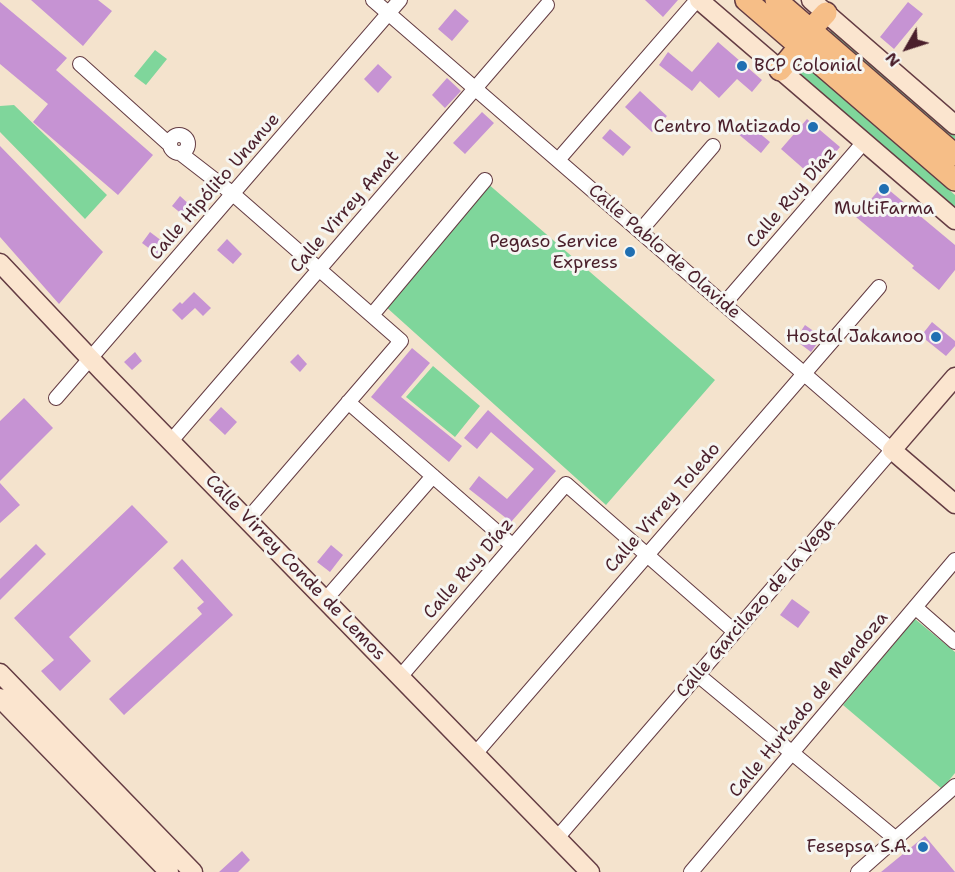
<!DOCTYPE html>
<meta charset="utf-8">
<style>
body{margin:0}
#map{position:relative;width:955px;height:872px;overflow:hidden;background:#f4e3cd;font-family:"Shantell Sans",sans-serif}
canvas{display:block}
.north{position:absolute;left:877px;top:18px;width:60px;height:60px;-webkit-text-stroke:4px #f6f6f2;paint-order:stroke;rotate:231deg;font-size:16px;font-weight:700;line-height:24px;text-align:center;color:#4a1f2b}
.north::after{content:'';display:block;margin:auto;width:21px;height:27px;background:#4a1f2b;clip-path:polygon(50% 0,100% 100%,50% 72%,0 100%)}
</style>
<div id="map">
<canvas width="955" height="872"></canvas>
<div class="north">N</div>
</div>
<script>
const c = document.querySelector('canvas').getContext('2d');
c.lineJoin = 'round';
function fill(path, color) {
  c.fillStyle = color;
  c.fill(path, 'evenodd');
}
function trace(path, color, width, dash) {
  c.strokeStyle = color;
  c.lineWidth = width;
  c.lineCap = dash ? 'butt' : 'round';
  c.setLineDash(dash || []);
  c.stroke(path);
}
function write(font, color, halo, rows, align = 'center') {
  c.font = font + ' "Shantell Sans",sans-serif';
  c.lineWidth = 6;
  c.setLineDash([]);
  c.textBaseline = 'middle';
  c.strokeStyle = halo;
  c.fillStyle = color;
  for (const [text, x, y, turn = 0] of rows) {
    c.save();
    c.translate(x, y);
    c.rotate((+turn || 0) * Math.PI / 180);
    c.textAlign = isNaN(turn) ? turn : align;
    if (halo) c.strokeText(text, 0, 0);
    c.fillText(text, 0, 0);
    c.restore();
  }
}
fill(new Path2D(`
 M 832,29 L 955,136 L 955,148 L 830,33 Z
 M 155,50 L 167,59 L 146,85 L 134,76 Z
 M 798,60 L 806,64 L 955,195 L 955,214 L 793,76 L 792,66 Z
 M 14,105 L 107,195 L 85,219 L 0,132 L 0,106 Z
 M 487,183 L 715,380 L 606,505 L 385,306 Z
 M 433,366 L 480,406 L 455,437 L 406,397 Z
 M 915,619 L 955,652 L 955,773 L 942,789 L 843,705 Z`), '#7fd69b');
fill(new Path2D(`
 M 31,0 L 98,0 L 112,11 L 83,46 Z
 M 645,0 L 678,0 L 663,17 Z
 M 0,2 L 67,58 L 56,70 L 153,155 L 118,195 L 33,122 L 48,104 L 0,64 Z
 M 908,2 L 923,14 L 894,49 L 880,37 Z
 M 455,9 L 469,21 L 452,41 L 438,29 Z
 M 718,42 L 762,80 L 752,92 L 737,79 L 719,98 L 700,81 L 692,91 L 659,65 L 668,52 L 692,72 Z
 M 378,64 L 392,77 L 378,93 L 364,79 Z
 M 447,78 L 461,91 L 445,108 L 432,95 Z
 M 640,91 L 667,116 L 652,132 L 625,107 Z
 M 482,112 L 494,123 L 465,154 L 453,143 Z
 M 807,119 L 840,147 L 814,178 L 781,149 Z
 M 746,122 L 770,142 L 761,153 L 737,133 Z
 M 610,129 L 631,147 L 623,156 L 602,138 Z
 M 0,146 L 103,252 L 59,304 L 0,237 Z
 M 883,185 L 955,245 L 955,270 L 939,290 L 912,268 L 914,266 L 856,217 Z
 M 180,196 L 191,206 L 183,215 L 172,206 Z
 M 150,232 L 166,244 L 158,255 L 142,243 Z
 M 227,239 L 242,254 L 233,264 L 217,250 Z
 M 194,292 L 211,308 L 203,316 L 195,308 L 182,320 L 172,310 L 180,302 L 182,304 Z
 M 932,322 L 955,341 L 955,346 L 946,356 L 921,336 Z
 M 805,325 L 822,337 L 811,352 L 795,340 Z
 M 412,348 L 430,363 L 401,397 L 462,446 L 449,462 L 371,397 Z
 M 135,352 L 142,361 L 132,370 L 124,362 Z
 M 298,354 L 307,364 L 300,372 L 290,362 Z
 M 24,398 L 53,428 L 0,481 L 0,421 Z
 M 221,407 L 237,422 L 225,435 L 209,420 Z
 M 488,410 L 556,471 L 511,522 L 469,489 L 479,476 L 507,499 L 534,469 L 491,432 L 477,449 L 464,438 Z
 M 0,483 L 20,505 L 0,523 Z
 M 132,505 L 168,542 L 69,637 L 91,661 L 60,691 L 41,671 L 54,660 L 14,618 Z
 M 36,544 L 46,554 L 0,600 L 0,579 Z
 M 331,545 L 343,555 L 330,572 L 317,562 Z
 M 182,559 L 233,615 L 124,715 L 109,699 L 202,614 L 197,608 L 204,602 L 173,568 Z
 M 792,599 L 810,612 L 798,628 L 780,615 Z
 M 925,836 L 955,872 L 881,872 Z
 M 242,851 L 250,860 L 238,872 L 219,872 Z`), '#c693d3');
const street = new Path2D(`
 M 373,0 L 892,450 L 557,838
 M 80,64 L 170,145
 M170 144a9 9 0 1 1 18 0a9 9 0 1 1-18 0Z
 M 180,153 L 233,194 L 401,341 L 247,520
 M 558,160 L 697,0
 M 640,231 L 713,146
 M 724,304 L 864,142
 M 372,315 L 485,180
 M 56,398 L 400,0
 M 348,402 L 513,546
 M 171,441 L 547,5
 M 325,600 L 433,476
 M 915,607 L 955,642
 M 698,675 L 896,839
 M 400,677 L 566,484 L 735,632
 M 475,754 L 879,287
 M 691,872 L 955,560
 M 858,872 L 955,786`);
const secondary = new Path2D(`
 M 699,0 L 955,220
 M 811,0 L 955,125
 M 0,263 L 102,371 L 590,872
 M 955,377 L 892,450 L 955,504
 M 0,673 L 193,872
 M 0,698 L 169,872`);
const primary = new Path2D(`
 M 746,0 L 955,180
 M 776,0 L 955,155
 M 810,30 L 826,13
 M 780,70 L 800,46`);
trace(street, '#643c43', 16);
trace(secondary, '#643c43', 21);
trace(primary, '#643c43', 24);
trace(street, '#fff', 14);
trace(secondary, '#fbe5cf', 18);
trace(primary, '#f6be87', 21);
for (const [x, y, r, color] of [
 [742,66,6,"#1f6fb2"],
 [813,127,6,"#1f6fb2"],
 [884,189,6,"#1f6fb2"],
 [630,252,6,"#1f6fb2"],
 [936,337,6,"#1f6fb2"],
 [923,847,6,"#1f6fb2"]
]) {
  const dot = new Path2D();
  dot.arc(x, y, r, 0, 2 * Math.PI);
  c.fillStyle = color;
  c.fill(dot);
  trace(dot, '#f6f6f2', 2);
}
write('18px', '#4a1f2b', '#f6f6f2', [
 ["BCP Colonial",754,66,"left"],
 ["Centro Matizado",801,127],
 ["MultiFarma",884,209,"center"],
 ["Pegaso Service",618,242],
 ["Express",618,263],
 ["Hostal Jakanoo",924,337],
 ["Fesepsa S.A.",911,847]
], 'right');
write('18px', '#4a1f2b', '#f6f6f2', [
 ["Calle Hipólito Unanue",215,187,-49],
 ["Calle Ruy Díaz",792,198,-49],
 ["Calle Virrey Amat",345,212,-49],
 ["Calle Pablo de Olavide",664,252,41],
 ["Calle Virrey Toledo",663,508,-49],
 ["Calle Virrey Conde de Lemos",295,568,46],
 ["Calle Ruy Díaz",469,569,-49],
 ["Calle Garcilazo de la Vega",756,608,-49],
 ["Calle Hurtado de Mendoza",809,705,-50]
]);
</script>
